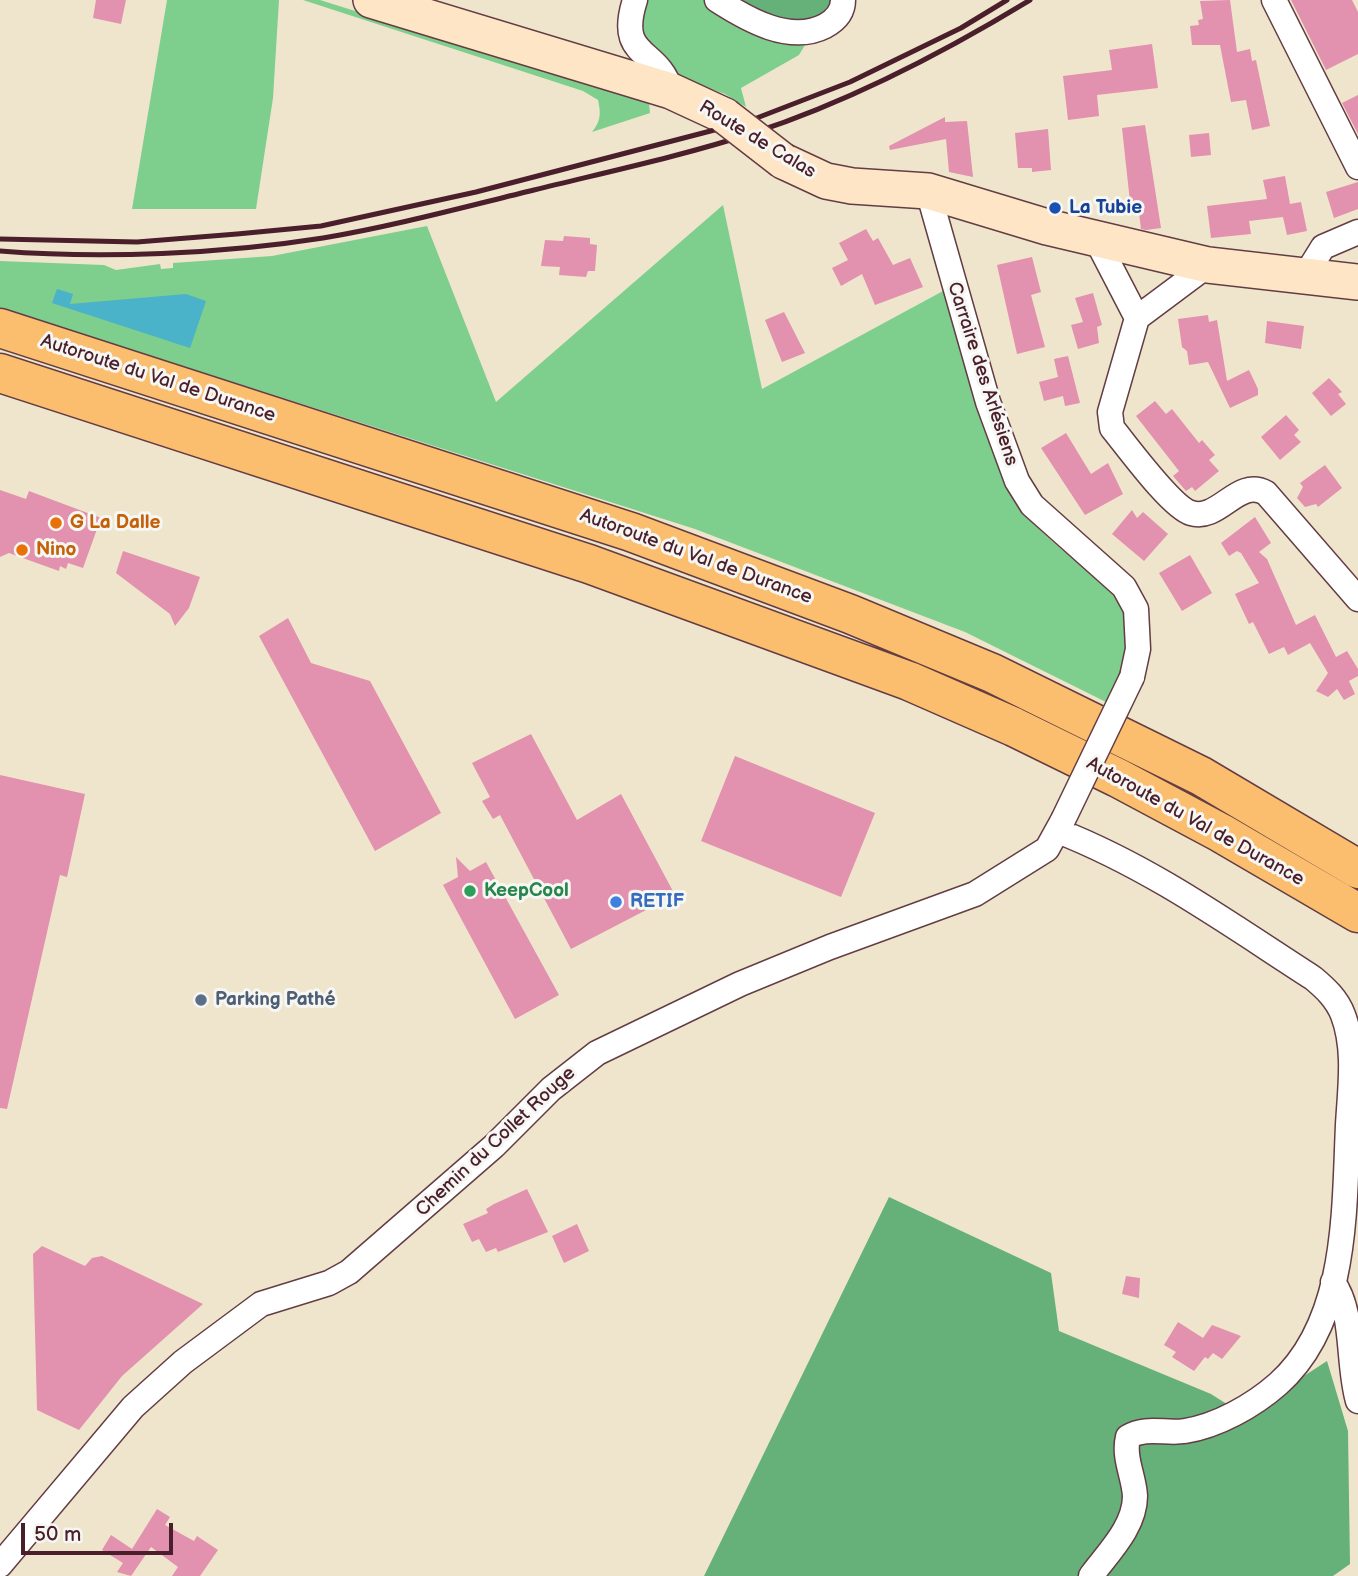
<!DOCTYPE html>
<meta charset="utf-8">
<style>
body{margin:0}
#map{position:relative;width:1358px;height:1576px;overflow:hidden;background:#efe5cc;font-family:"Balsamiq Sans",sans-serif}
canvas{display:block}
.scale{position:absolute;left:21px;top:1523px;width:152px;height:32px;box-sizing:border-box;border:4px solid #4a1f2b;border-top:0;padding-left:9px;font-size:21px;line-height:24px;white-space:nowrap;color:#4a1f2b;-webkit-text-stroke:5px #f6f6f2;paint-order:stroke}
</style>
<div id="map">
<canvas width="1358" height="1576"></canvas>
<div class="scale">50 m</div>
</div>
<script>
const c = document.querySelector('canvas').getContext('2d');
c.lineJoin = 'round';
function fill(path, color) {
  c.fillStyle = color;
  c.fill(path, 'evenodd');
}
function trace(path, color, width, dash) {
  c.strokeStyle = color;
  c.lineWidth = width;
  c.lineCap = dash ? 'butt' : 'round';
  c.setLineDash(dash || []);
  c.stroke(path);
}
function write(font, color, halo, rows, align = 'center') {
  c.font = font + ' "Balsamiq Sans",sans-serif';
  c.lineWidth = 6;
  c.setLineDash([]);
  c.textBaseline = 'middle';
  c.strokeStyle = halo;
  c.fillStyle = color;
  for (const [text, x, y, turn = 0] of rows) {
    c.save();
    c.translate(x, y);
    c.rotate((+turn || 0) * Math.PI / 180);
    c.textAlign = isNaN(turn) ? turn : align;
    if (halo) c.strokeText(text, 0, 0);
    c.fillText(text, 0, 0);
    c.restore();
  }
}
fill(new Path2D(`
 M 167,0 L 279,0 L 273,98 L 256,209 L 132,209 Z
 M 303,0 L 320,0 L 649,103 L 650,113 L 592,132 C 601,121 601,113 598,100 L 583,91 Z
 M 640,0 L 704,0 L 780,42 L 805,45 L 799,55 L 741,88 L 746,107 L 725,94 L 671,74 L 642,39 Z
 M 723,205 L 762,389 L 943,291 L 1014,501 C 1035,528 1061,549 1087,571 C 1096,578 1110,586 1116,595 C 1138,624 1122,674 1108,703 L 965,632 L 695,529 L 0,308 L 0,261 L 104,265 L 116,270 L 160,264 L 161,269 L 173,268 L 173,263 L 272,256 L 427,226 L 496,402 Z`), '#7ece8e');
fill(new Path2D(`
 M 740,0 L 834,0 L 827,14 L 815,20 L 774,20 Z
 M 889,1197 L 1051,1273 L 1059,1331 L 1211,1394 L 1244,1415 L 1327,1361 L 1348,1431 L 1350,1564 L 1333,1576 L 704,1576 Z`), '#66b179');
fill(new Path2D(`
 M 57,289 L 73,294 L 70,304 L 186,294 L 206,301 L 190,348 L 52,303 Z`), '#4ab2c9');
fill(new Path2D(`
 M 96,0 L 126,0 L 121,24 L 93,18 Z
 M 1230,0 L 1237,52 L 1250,49 L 1252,61 L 1256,60 L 1270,126 L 1252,130 L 1246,100 L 1231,102 L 1220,45 L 1192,45 L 1190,26 L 1199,25 L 1198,20 L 1203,19 L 1200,1 Z
 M 1291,0 L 1352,0 L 1358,12 L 1358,54 L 1326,70 Z
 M 1152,44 L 1158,88 L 1097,95 L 1099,116 L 1068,120 L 1063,76 L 1112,70 L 1109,50 Z
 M 1358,95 L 1358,134 L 1342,103 Z
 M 945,117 L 945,122 L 967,121 L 973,177 L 949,172 L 946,139 L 890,150 L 889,146 Z
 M 1145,125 L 1161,228 L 1146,230 L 1141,229 L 1139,213 L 1131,211 L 1122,128 Z
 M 1048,129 L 1051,170 L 1032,172 L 1032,168 L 1018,168 L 1015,133 Z
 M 1209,133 L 1211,155 L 1191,157 L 1189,135 Z
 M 1285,176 L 1290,204 L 1301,202 L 1307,231 L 1287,235 L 1283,217 L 1249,221 L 1251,234 L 1211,238 L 1207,206 L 1267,199 L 1263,180 Z
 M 1358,182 L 1358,209 L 1334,218 L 1326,192 Z
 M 866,229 L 873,241 L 878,238 L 893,265 L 910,258 L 923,287 L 875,305 L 862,274 L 841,286 L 832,268 L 848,260 L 839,243 Z
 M 564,236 L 590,238 L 590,244 L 597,245 L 595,271 L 588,271 L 586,277 L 559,275 L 560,267 L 541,266 L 545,240 L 563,241 Z
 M 1032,257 L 1041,292 L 1031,295 L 1045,347 L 1017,354 L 997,265 Z
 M 1093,293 L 1102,325 L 1097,327 L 1099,343 L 1078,349 L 1071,325 L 1083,322 L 1075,298 Z
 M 784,312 L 805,353 L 782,362 L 765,320 Z
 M 1208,315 L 1209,322 L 1217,320 L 1227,381 L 1249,370 L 1258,389 L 1258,395 L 1230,408 L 1208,362 L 1189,365 L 1187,351 L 1182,347 L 1178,319 Z
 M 1267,321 L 1304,326 L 1301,349 L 1265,343 Z
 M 1068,356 L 1080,403 L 1065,406 L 1063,396 L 1044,401 L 1039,382 L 1058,377 L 1054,359 Z
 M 1329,378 L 1342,392 L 1338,394 L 1346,404 L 1331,416 L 1312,393 Z
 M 1155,401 L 1166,414 L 1172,409 L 1199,443 L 1202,440 L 1215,455 L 1209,460 L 1219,471 L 1195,491 L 1192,487 L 1186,491 L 1173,476 L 1179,471 L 1136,416 Z
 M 1286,415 L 1299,430 L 1294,435 L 1301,442 L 1280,460 L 1261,437 Z
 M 1066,433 L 1091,474 L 1108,463 L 1123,494 L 1085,515 L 1041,448 Z
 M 1325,465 L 1342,488 L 1318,507 L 1316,504 L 1305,507 L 1297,498 L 1303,487 L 1300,483 Z
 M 0,490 L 26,499 L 29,491 L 101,518 L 83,568 L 68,563 L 66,569 L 60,566 L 59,571 L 9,553 L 0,557 Z
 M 1132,510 L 1137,518 L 1143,512 L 1168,534 L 1144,561 L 1112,534 Z
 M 1255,517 L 1271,543 L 1259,552 L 1267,559 L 1296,625 L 1315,615 L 1336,657 L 1347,651 L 1358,669 L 1358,676 L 1349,681 L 1355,694 L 1344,700 L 1337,689 L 1328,697 L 1316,691 L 1328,673 L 1310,643 L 1288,655 L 1284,647 L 1269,654 L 1253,622 L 1249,624 L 1235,594 L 1259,583 L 1241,553 L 1237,551 L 1229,556 L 1221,543 Z
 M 123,551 L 200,577 L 189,608 L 175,626 L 170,614 L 116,573 Z
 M 1190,555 L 1212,593 L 1182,611 L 1159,573 Z
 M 288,618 L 311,663 L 370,681 L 441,813 L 375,851 L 259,636 Z
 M 531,734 L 577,820 L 621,794 L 675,895 L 571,949 L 500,815 L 493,819 L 482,801 L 490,797 L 472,763 Z
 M 735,756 L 875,813 L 841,897 L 701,841 Z
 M 0,775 L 85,794 L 67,877 L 60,875 L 7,1109 L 0,1108 Z
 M 456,857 L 470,871 L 486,862 L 559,995 L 515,1019 L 443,885 L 458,877 Z
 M 527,1189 L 548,1232 L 498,1252 L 496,1248 L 486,1252 L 479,1239 L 472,1242 L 463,1224 L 488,1213 L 486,1209 L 494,1204 Z
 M 577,1224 L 589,1251 L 564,1263 L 552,1236 Z
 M 42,1246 L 85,1266 L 92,1258 L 102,1256 L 203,1304 L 122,1376 L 79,1430 L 37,1410 L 33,1254 Z
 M 1126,1276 L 1140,1278 L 1139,1298 L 1122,1294 Z
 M 1178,1322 L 1203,1338 L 1212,1325 L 1241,1336 L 1222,1359 L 1213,1353 L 1208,1359 L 1205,1357 L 1194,1371 L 1172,1357 L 1176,1352 L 1164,1345 Z
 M 157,1509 L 170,1517 L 165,1525 L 194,1541 L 197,1536 L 218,1550 L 200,1576 L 172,1576 L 178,1567 L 151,1547 L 131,1576 L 117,1572 L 123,1563 L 102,1550 L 111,1535 L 132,1549 Z`), '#e291ae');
const minor = new Path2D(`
 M 635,0 C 616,60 658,46 671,91
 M 717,0 C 748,20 790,44 825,26 C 836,20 843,12 843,0
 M 1274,0 L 1358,167
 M 928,191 L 988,402 L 1017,481 L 1032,505 L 1124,587 L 1136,609 L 1138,649 L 1132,677
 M 1096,239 L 1137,318
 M 1208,265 L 1137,318 L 1110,412 L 1112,428 C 1127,446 1171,507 1191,513 C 1219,522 1238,477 1266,493 L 1358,599
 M 1305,276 L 1323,247 L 1358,232
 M 1058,831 C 1152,868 1229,924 1313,978 C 1325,988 1337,999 1343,1015 C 1356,1049 1350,1089 1348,1125 C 1344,1210 1348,1322 1278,1384 C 1253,1406 1217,1426 1185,1431 C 1165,1434 1146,1426 1128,1437 C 1123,1458 1134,1476 1135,1496 C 1135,1527 1108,1553 1091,1576
 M 1333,1282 C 1355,1314 1347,1363 1358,1401
 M 0,1565 L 133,1407 L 183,1362 L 261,1304 L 329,1283 L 349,1272 L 494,1146 L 551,1089 L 597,1053 L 740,984 L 830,947 L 975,894 L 1047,849 L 1063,820`);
const secondary = new Path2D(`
 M 371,0 L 671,91 L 725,116
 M 783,161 L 826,181 L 852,186 L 928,191 L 1047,227 L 1208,265 L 1358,282`);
const motorway = new Path2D(`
 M 0,328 L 631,532 L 850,614 L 992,673 L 1201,776 L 1358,869
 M 0,373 L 589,564 L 909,681 L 1014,727 L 1118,778 L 1221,833 L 1358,913`);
trace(minor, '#633d43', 27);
trace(secondary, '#633d43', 38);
trace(motorway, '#633d43', 41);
trace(minor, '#fff', 24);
trace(secondary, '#fde5c5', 35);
trace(motorway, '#fbbd6e', 38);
trace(new Path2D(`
 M 0,239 L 137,242 L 237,234 L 321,226 L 476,192 L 749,121 L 850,82 L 961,28 L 1007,0
 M 0,251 C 102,259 222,254 323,238 C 394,226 464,207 534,190 C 607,172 682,156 753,133 C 851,101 943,53 1030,0`), '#4a1f2b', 5);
const minorBridge = new Path2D(`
 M 1063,820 L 1132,677`);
const secondaryBridge = new Path2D(`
 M 725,116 L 783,161`);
trace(minorBridge, '#633d43', 27, []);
trace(secondaryBridge, '#633d43', 38, []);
trace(minorBridge, '#fff', 24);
trace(secondaryBridge, '#fde5c5', 35);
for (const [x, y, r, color] of [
 [1055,208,7,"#1a4fb4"],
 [56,523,7,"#e8710a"],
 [22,550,7,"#e8710a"],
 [470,891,7,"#2e9e5b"],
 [616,902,7,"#3f7fe0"],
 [201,1000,7,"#5c6f8a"]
]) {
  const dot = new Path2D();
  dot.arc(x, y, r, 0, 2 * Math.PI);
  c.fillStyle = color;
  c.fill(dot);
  trace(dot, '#f6f6f2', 2.5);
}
write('19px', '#4a1f2b', '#f6f6f2', [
 ["Route de Calas",757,140,31],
 ["Carraire des Arlésiens",982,374,72],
 ["Autoroute du Val de Durance",158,379,18],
 ["Autoroute du Val de Durance",696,557,20],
 ["Autoroute du Val de Durance",1195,822,29],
 ["Chemin du Collet Rouge",496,1142,-43]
]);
write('bold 19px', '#164399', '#f6f6f2', [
 ["La Tubie",1069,208]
], 'left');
write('bold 19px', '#c56008', '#f6f6f2', [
 ["G La Dalle",70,523],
 ["Nino",36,550]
], 'left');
write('bold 19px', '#27864d', '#f6f6f2', [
 ["KeepCool",484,891]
], 'left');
write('bold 19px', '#366cbe', '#f6f6f2', [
 ["RETIF",630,902]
], 'left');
write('bold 19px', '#4e5e75', '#f6f6f2', [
 ["Parking Pathé",215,1000]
], 'left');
</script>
